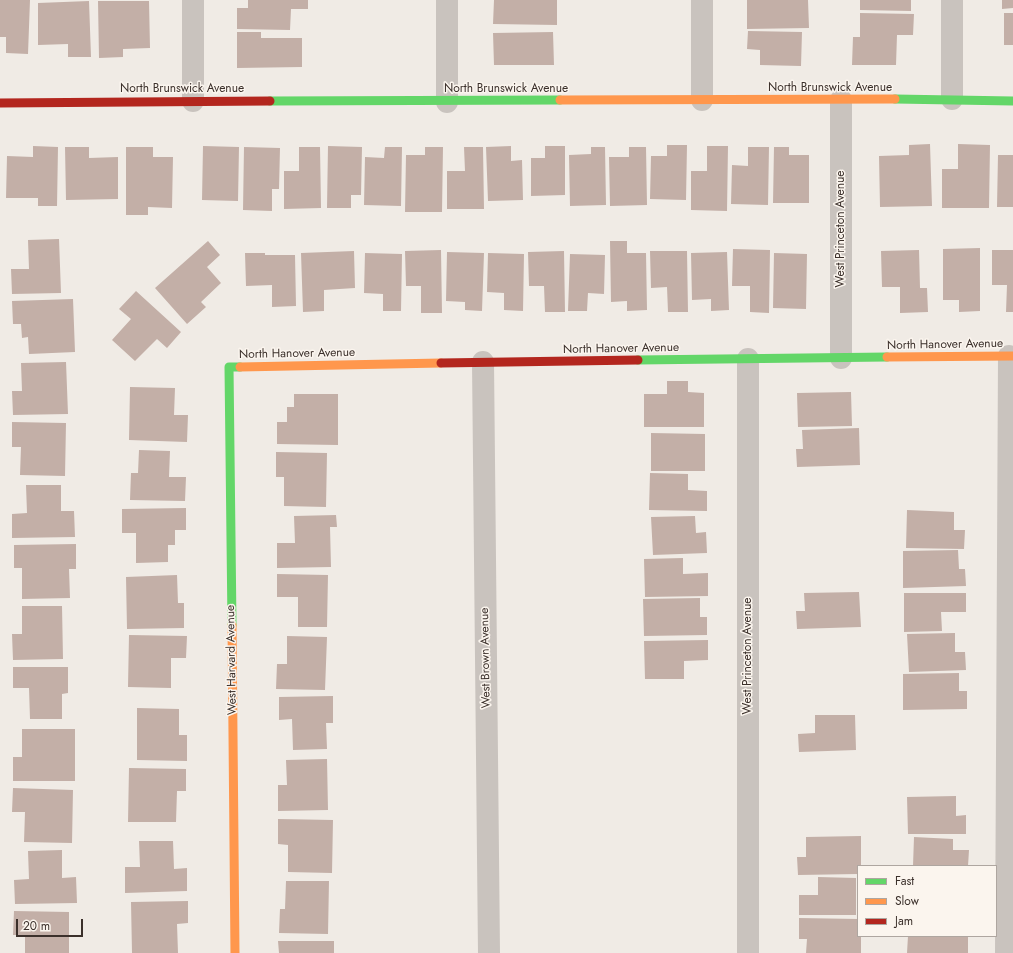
<!DOCTYPE html>
<style>
body{margin:0}
#map{position:relative;width:1013px;height:953px;overflow:hidden;background:#f0ebe5;font-family:Jost,sans-serif}
canvas{display:block}
.legend{position:absolute;left:857px;top:865px;width:140px;height:72px;box-sizing:border-box;background:#fbf5ee;border:1px solid #aea6a0;margin:0;padding:5px 7px;list-style:none;font-size:12px;color:#3b302b}
.legend li{display:flex;align-items:center;gap:8px;height:20px}
.legend b{width:20px;border:1px solid #aea6a0}
.scale{position:absolute;left:16px;top:919px;width:67px;height:18px;box-sizing:border-box;border:2px solid #3b302b;border-top:0;padding-left:5px;font-size:12px;line-height:14px;white-space:nowrap;color:#3b302b;-webkit-text-stroke:3px #fbf5ee;paint-order:stroke}
</style>
<div id="map">
<canvas width="1013" height="953"></canvas>
<ul class="legend">
<li><b style="height:5px;background:#63d668"></b>Fast</li>
<li><b style="height:5px;background:#ff974d"></b>Slow</li>
<li><b style="height:5px;background:#b3261e"></b>Jam</li>
</ul>
<div class="scale">20 m</div>
</div>
<script>
const c = document.querySelector('canvas').getContext('2d');
c.lineJoin = 'round';
function fill(path, color) {
  c.fillStyle = color;
  c.fill(path, 'evenodd');
}
function trace(path, color, width, dash) {
  c.strokeStyle = color;
  c.lineWidth = width;
  c.lineCap = dash ? 'butt' : 'round';
  c.setLineDash(dash || []);
  c.stroke(path);
}
function write(font, color, halo, rows, align = 'center') {
  c.font = font + ' Jost,sans-serif';
  c.lineWidth = 3;
  c.setLineDash([]);
  c.textBaseline = 'middle';
  c.strokeStyle = halo;
  c.fillStyle = color;
  for (const [text, x, y, turn = 0] of rows) {
    c.save();
    c.translate(x, y);
    c.rotate((+turn || 0) * Math.PI / 180);
    c.textAlign = isNaN(turn) ? turn : align;
    if (halo) c.strokeText(text, 0, 0);
    c.fillText(text, 0, 0);
    c.restore();
  }
}
fill(new Path2D(`
 M 0,0 L 30,0 L 28,54 L 6,53 L 6,37 L 0,37 Z
 M 248,0 L 308,0 L 308,9 L 291,9 L 290,30 L 237,29 L 237,8 L 248,8 Z
 M 494,0 L 557,0 L 557,25 L 493,24 Z
 M 747,0 L 808,0 L 809,28 L 747,29 Z
 M 860,0 L 911,0 L 911,11 L 860,10 Z
 M 1002,0 L 1013,0 L 1013,8 L 1002,9 Z
 M 89,1 L 91,57 L 68,57 L 68,44 L 38,45 L 38,3 Z
 M 98,1 L 149,1 L 150,48 L 123,49 L 123,57 L 99,58 Z
 M 860,13 L 914,14 L 913,35 L 897,35 L 896,65 L 852,65 L 853,37 L 860,37 Z
 M 1004,13 L 1013,13 L 1013,45 L 1004,45 Z
 M 748,31 L 802,32 L 801,66 L 760,65 L 760,50 L 747,49 Z
 M 237,32 L 261,32 L 261,38 L 302,38 L 302,67 L 237,68 Z
 M 553,32 L 554,65 L 494,65 L 493,33 Z
 M 930,144 L 932,206 L 880,207 L 879,156 L 909,155 L 909,145 Z
 M 958,144 L 990,145 L 989,208 L 942,208 L 942,169 L 958,169 Z
 M 667,145 L 687,145 L 686,200 L 650,199 L 651,156 L 667,156 Z
 M 33,146 L 58,147 L 57,206 L 38,206 L 38,198 L 6,198 L 7,156 L 33,157 Z
 M 203,146 L 239,147 L 238,201 L 202,200 Z
 M 328,146 L 362,147 L 361,195 L 351,195 L 351,208 L 327,208 Z
 M 511,146 L 511,161 L 522,160 L 523,200 L 488,201 L 486,147 Z
 M 545,146 L 565,146 L 565,195 L 531,196 L 531,158 L 545,158 Z
 M 707,146 L 728,146 L 727,211 L 691,210 L 691,171 L 707,171 Z
 M 65,147 L 89,147 L 89,158 L 118,157 L 118,199 L 66,200 Z
 M 126,147 L 153,147 L 153,157 L 173,157 L 172,208 L 148,207 L 148,215 L 126,215 Z
 M 244,147 L 280,148 L 279,189 L 272,189 L 272,211 L 243,210 Z
 M 299,147 L 320,147 L 321,208 L 284,209 L 284,171 L 299,171 Z
 M 385,147 L 402,147 L 401,206 L 364,205 L 365,157 L 384,158 Z
 M 425,147 L 443,147 L 442,212 L 405,212 L 406,155 L 425,155 Z
 M 464,147 L 483,147 L 484,209 L 447,209 L 447,171 L 465,171 Z
 M 591,147 L 605,147 L 606,205 L 570,206 L 569,155 L 591,154 Z
 M 629,147 L 646,147 L 647,205 L 610,206 L 609,157 L 629,157 Z
 M 748,147 L 769,147 L 768,205 L 731,204 L 732,165 L 748,166 Z
 M 774,147 L 789,147 L 789,155 L 809,155 L 809,203 L 773,203 Z
 M 998,155 L 1013,155 L 1013,207 L 997,207 Z
 M 59,239 L 61,293 L 12,294 L 11,269 L 29,269 L 28,240 Z
 M 208,241 L 220,255 L 207,267 L 221,283 L 201,302 L 206,307 L 187,324 L 155,288 Z
 M 610,241 L 627,241 L 627,253 L 646,253 L 647,310 L 627,311 L 627,301 L 611,302 Z
 M 980,248 L 980,311 L 959,312 L 959,300 L 943,300 L 943,249 Z
 M 733,249 L 770,250 L 769,313 L 750,312 L 750,286 L 732,286 Z
 M 441,250 L 442,313 L 421,313 L 421,286 L 406,286 L 405,251 Z
 M 919,250 L 920,288 L 927,288 L 928,312 L 900,313 L 900,287 L 882,287 L 881,251 Z
 M 992,250 L 1013,250 L 1013,312 L 1006,312 L 1007,285 L 992,285 Z
 M 354,251 L 355,288 L 324,290 L 324,311 L 303,312 L 301,253 Z
 M 564,251 L 565,312 L 545,312 L 544,286 L 529,286 L 528,252 Z
 M 650,251 L 687,251 L 688,312 L 668,312 L 667,287 L 651,288 Z
 M 447,252 L 484,253 L 482,311 L 465,310 L 465,302 L 446,301 Z
 M 727,252 L 729,310 L 711,311 L 711,299 L 692,300 L 691,253 Z
 M 245,253 L 265,253 L 265,255 L 295,255 L 296,306 L 272,307 L 272,285 L 246,286 Z
 M 365,253 L 402,254 L 401,311 L 383,311 L 383,294 L 364,293 Z
 M 488,253 L 524,254 L 523,311 L 504,310 L 504,293 L 487,292 Z
 M 774,253 L 807,254 L 806,309 L 773,308 Z
 M 570,254 L 605,255 L 604,294 L 588,293 L 587,311 L 568,311 Z
 M 136,291 L 181,332 L 167,348 L 157,339 L 135,361 L 112,340 L 131,319 L 119,309 Z
 M 73,299 L 75,352 L 29,354 L 28,337 L 22,338 L 21,324 L 13,324 L 12,301 Z
 M 66,362 L 68,414 L 13,415 L 12,391 L 22,391 L 21,363 Z
 M 667,381 L 688,381 L 688,392 L 704,393 L 704,427 L 644,427 L 644,394 L 667,394 Z
 M 130,387 L 175,388 L 174,415 L 188,415 L 187,442 L 129,440 Z
 M 851,392 L 852,426 L 798,427 L 797,393 Z
 M 294,394 L 338,394 L 338,445 L 277,444 L 277,422 L 287,422 L 287,407 L 294,407 Z
 M 12,422 L 66,423 L 65,476 L 20,475 L 21,447 L 12,447 Z
 M 859,428 L 860,465 L 797,467 L 796,449 L 803,449 L 802,430 Z
 M 651,433 L 705,434 L 705,471 L 651,471 Z
 M 139,450 L 170,451 L 169,477 L 186,477 L 185,501 L 130,500 L 131,473 L 138,473 Z
 M 276,452 L 327,453 L 326,507 L 284,506 L 284,477 L 276,477 Z
 M 650,473 L 688,474 L 688,490 L 707,491 L 707,511 L 649,510 Z
 M 26,485 L 61,485 L 61,511 L 74,511 L 75,537 L 12,538 L 12,514 L 27,513 Z
 M 186,508 L 186,530 L 175,530 L 175,545 L 168,545 L 168,562 L 136,563 L 136,533 L 122,533 L 122,509 Z
 M 907,510 L 954,512 L 954,530 L 965,530 L 964,549 L 906,548 Z
 M 336,515 L 337,527 L 330,527 L 331,567 L 277,568 L 277,543 L 295,543 L 294,516 Z
 M 695,516 L 696,533 L 706,532 L 707,553 L 653,555 L 651,517 Z
 M 76,544 L 76,569 L 69,569 L 70,598 L 22,599 L 22,568 L 14,568 L 14,545 Z
 M 958,550 L 959,569 L 965,569 L 966,586 L 903,588 L 903,551 Z
 M 683,558 L 683,574 L 708,573 L 708,596 L 645,597 L 644,559 Z
 M 277,574 L 328,575 L 327,627 L 298,627 L 298,597 L 277,597 Z
 M 177,575 L 178,603 L 184,603 L 184,628 L 127,629 L 126,577 Z
 M 859,592 L 861,627 L 797,629 L 796,611 L 805,611 L 804,593 Z
 M 904,593 L 966,593 L 966,612 L 941,612 L 942,631 L 904,632 Z
 M 700,598 L 700,617 L 707,617 L 707,635 L 644,636 L 643,599 Z
 M 22,606 L 62,606 L 63,659 L 13,660 L 12,634 L 22,634 Z
 M 955,633 L 955,652 L 965,652 L 966,670 L 909,672 L 907,634 Z
 M 129,635 L 187,636 L 186,658 L 171,658 L 171,688 L 128,687 Z
 M 287,636 L 327,637 L 325,690 L 276,689 L 277,664 L 287,664 Z
 M 708,640 L 708,660 L 684,661 L 684,679 L 645,679 L 644,641 Z
 M 13,667 L 68,667 L 68,693 L 62,694 L 62,719 L 30,719 L 29,688 L 13,688 Z
 M 959,673 L 959,691 L 967,691 L 967,709 L 903,710 L 903,674 Z
 M 333,696 L 333,723 L 326,723 L 327,749 L 293,750 L 292,719 L 279,720 L 279,697 Z
 M 137,708 L 179,709 L 179,735 L 187,735 L 187,761 L 137,760 Z
 M 815,715 L 855,715 L 856,750 L 799,752 L 798,734 L 815,733 Z
 M 22,729 L 75,729 L 75,781 L 13,781 L 13,757 L 22,757 Z
 M 327,759 L 328,810 L 278,811 L 278,785 L 287,785 L 286,760 Z
 M 129,768 L 186,769 L 186,791 L 177,791 L 176,822 L 128,822 Z
 M 13,788 L 73,790 L 72,843 L 24,842 L 25,812 L 12,812 Z
 M 956,796 L 956,816 L 966,815 L 966,834 L 908,834 L 907,797 Z
 M 278,819 L 333,820 L 332,873 L 288,872 L 288,845 L 278,844 Z
 M 861,836 L 861,866 L 858,866 L 858,874 L 798,875 L 797,857 L 806,857 L 806,837 Z
 M 914,837 L 953,839 L 953,850 L 969,850 L 968,866 L 913,866 Z
 M 139,841 L 173,841 L 174,869 L 187,868 L 187,891 L 125,893 L 125,867 L 140,867 Z
 M 62,850 L 62,878 L 76,877 L 77,903 L 15,904 L 14,880 L 29,879 L 28,851 Z
 M 818,877 L 856,878 L 856,915 L 799,915 L 799,895 L 818,895 Z
 M 286,881 L 329,881 L 328,934 L 279,933 L 280,909 L 285,909 Z
 M 188,901 L 188,923 L 177,924 L 178,953 L 132,953 L 131,902 Z
 M 14,911 L 69,912 L 69,953 L 25,953 L 25,935 L 13,935 Z
 M 799,918 L 858,919 L 858,936 L 861,936 L 861,953 L 806,953 L 807,939 L 799,939 Z
 M 908,936 L 968,936 L 968,953 L 907,953 Z
 M 278,941 L 334,941 L 334,953 L 279,953 Z`), '#c3afa7');
trace(new Path2D(`
 M 447,0 L 447,102
 M 702,0 L 702,100
 M 952,99 L 952,0
 M 841,100 L 841,358
 M 193,101 L 193,0
 M 748,359 L 748,953
 M 483,362 L 489,953
 M 1006,953 L 1009,356`), '#c9c3be', 22);
trace(new Path2D(`
 M 895,99 L 1013,101
 M 270,101 L 560,100
 M 638,360 L 887,357
 M 232,625 L 229,367 L 240,367`), '#63d668', 9);
trace(new Path2D(`
 M 560,100 L 895,99
 M 887,357 L 1013,356
 M 240,367 L 441,363
 M 232,625 L 235,953`), '#ff974d', 9);
trace(new Path2D(`
 M 0,103 L 270,101
 M 441,363 L 638,360`), '#b3261e', 9);
write('12px', '#3b302b', '#fbf5ee', [
 ["North Brunswick Avenue",830,88],
 ["North Brunswick Avenue",182,89],
 ["North Brunswick Avenue",506,89],
 ["West Princeton Avenue",841,229,-90],
 ["North Hanover Avenue",945,345,-1],
 ["North Hanover Avenue",621,349,-1],
 ["North Hanover Avenue",297,354,-1],
 ["West Princeton Avenue",748,656,-90],
 ["West Brown Avenue",486,658,-91],
 ["West Harvard Avenue",232,660,-91]
]);
</script>
